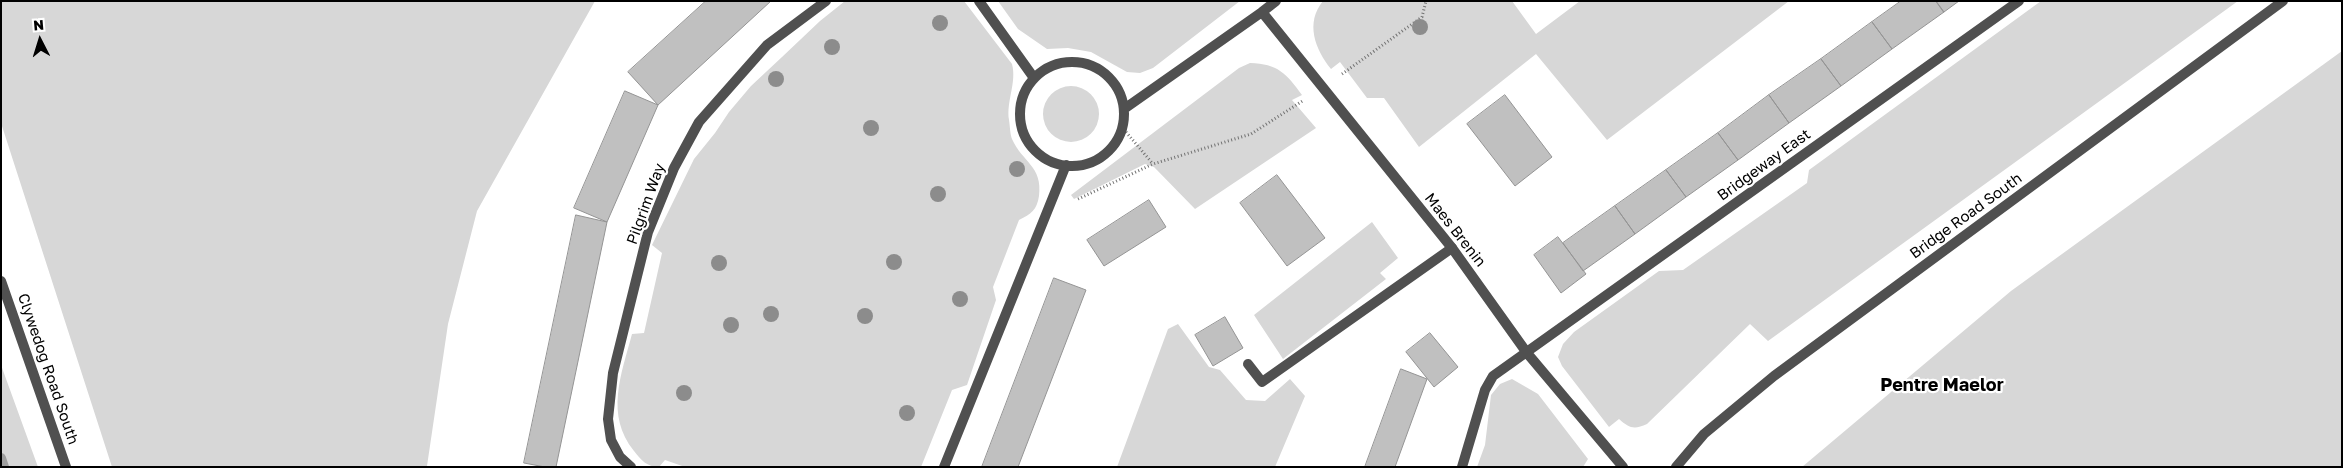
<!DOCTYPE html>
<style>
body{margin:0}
#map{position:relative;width:2343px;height:468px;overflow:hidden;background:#fff;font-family:"Golos Text",sans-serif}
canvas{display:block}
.frame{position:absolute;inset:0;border:2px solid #000;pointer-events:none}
.north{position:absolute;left:15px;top:15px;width:50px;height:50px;-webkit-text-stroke:4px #fff;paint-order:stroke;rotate:355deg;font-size:14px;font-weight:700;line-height:20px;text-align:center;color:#000}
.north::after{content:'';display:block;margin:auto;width:18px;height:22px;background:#000;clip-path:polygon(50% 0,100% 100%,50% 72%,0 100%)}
</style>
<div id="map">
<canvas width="2343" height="468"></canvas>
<div class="frame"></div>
<div class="north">N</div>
</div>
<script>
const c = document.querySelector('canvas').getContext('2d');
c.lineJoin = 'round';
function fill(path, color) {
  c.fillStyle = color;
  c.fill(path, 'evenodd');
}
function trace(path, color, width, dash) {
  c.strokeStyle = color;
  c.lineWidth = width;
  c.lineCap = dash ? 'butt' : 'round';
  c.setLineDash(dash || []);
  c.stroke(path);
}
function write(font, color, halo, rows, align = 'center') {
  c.font = font + ' "Golos Text",sans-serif';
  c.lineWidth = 4.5;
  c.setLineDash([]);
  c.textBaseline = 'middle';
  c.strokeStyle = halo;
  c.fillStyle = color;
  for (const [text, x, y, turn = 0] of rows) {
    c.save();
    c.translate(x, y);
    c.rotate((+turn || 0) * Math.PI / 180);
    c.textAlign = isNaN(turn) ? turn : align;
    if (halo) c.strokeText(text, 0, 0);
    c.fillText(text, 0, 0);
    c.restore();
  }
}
fill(new Path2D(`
 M 1,1 L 595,1 L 477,211 L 448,324 L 427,466 L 431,467 L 112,467 L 1,123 Z
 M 845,1 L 964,1 L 1012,64 C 1017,83 1006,101 1009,120 C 1010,126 1010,134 1012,139 C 1022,162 1043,166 1039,196 C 1037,210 1031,214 1019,220 L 993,287 L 996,300 L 967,385 L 952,390 L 921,467 L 685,467 L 665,460 L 659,467 C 647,467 641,460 634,451 C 605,415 621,375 632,334 L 644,333 L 662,253 L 652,245 L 694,159 L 715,133 L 729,112 L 751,86 L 782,57 L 820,21 Z
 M 998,1 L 1240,1 L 1153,68 L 1140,73 L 1127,72 L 1091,52 L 1068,48 L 1047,49 L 1018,29 Z
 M 1323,1 L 1512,1 L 1536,34 L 1580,1 L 1789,1 L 1607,140 L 1536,54 L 1419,147 L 1384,98 L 1367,98 L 1340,62 L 1331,69 C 1315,49 1305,23 1323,1 Z
 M 2041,1 L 2238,1 L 1768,341 L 1750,324 L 1647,424 C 1634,430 1629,428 1619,419 L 1609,427 L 1562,366 L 1558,357 L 1563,344 L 1574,332 L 1659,271 L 1683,270 L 1807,183 L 1809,170 Z
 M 2342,51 L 2342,467 L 1802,467 L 2011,291 Z
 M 1250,63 C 1278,64 1286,73 1302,95 L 1292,100 L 1316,128 L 1195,209 L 1154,167 L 1145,164 L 1074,199 L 1071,195 L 1239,68 Z
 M1043 114a28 28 0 1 1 56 0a28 28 0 1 1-56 0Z
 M 1372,222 L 1398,258 L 1380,273 L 1386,279 L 1283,359 L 1254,315 Z
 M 1178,324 L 1209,367 L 1220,370 L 1246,400 L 1265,401 L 1290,379 L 1305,396 L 1275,467 L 1117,467 L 1168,329 Z
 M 1,365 L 38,467 L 1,467 Z
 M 1512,379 L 1538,394 L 1588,459 L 1583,467 L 1477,467 L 1485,445 L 1491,395 L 1500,384 Z`), '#d7d7d7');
trace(new Path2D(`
 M 1,458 L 4,467`), '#9e9e9e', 10);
const building = new Path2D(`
 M 706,1 L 771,1 L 658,105 L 628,72 Z
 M 1901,1 L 1936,1 L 1944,12 L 1892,49 L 1872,22 Z
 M 1936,1 L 1959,1 L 1944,12 Z
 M 1872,22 L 1892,49 L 1841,86 L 1821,59 Z
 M 1821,59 L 1841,86 L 1789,123 L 1769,95 Z
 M 625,91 L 658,105 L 607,222 L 574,208 Z
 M 1505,95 L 1552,157 L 1515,186 L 1467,124 Z
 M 1769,95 L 1789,123 L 1738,160 L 1718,133 Z
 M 1718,133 L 1738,160 L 1686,197 L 1666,170 Z
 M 1666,170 L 1686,197 L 1635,234 L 1615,206 Z
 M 1277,175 L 1325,238 L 1287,266 L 1240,203 Z
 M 1149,200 L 1166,227 L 1104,266 L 1087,240 Z
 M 1615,206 L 1635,234 L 1583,271 L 1563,243 Z
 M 576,215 L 607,222 L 556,467 L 545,467 L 524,463 Z
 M 1558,237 L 1586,274 L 1561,293 L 1534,255 Z
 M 1054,278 L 1086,290 L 1018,467 L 982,467 Z
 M 1225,317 L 1243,348 L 1213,366 L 1195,335 Z
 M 1430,333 L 1458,367 L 1434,387 L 1406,352 Z
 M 1401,369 L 1427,379 L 1395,467 L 1365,467 Z`);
fill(building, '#c0c0c0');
trace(building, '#949494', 1);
trace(new Path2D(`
 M 1342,74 L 1422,17 L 1426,1
 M 1126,132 L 1153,164
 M 1078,199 L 1153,164 L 1251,134 L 1304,100`), '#727272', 3, [1, 2.5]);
trace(new Path2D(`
 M 1248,364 L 1262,382 L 1452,248`), '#505050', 10);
trace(new Path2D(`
 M 979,1 L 1034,78
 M 1262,12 L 1276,1
 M1020 114a52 52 0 1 1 104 0a52 52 0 1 1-104 0Z
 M 1124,109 L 1262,12 L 1452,248 L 1527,353 L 1623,467
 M 631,467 L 620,457 L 611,440 L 608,419 L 613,373 L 648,232 L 674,168 L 699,122 L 767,45 L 826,1
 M 944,467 L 1066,165
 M 1462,467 L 1485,390 L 1493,376 L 2019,1`), '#505050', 10);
trace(new Path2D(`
 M 1,281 L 66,467
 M 1676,467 L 1704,434 L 1774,376 L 2283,1`), '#505050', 10);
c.fillStyle = '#8c8c8c';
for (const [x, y] of [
 [940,23],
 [1420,27],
 [832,47],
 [776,79],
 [871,128],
 [1017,169],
 [938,194],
 [894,262],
 [719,263],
 [960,299],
 [771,314],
 [865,316],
 [731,325],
 [684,393],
 [907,413]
]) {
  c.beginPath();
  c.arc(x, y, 8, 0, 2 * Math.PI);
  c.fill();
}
write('15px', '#000', '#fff', [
 ["Bridgeway East",1764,165,-36],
 ["Pilgrim Way",646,204,-70],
 ["Bridge Road South",1966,216,-36],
 ["Maes Brenin",1455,230,52],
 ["Clywedog Road South",48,369,71]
]);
write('bold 18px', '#000', '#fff', [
 ["Pentre Maelor",1942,385]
]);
</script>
